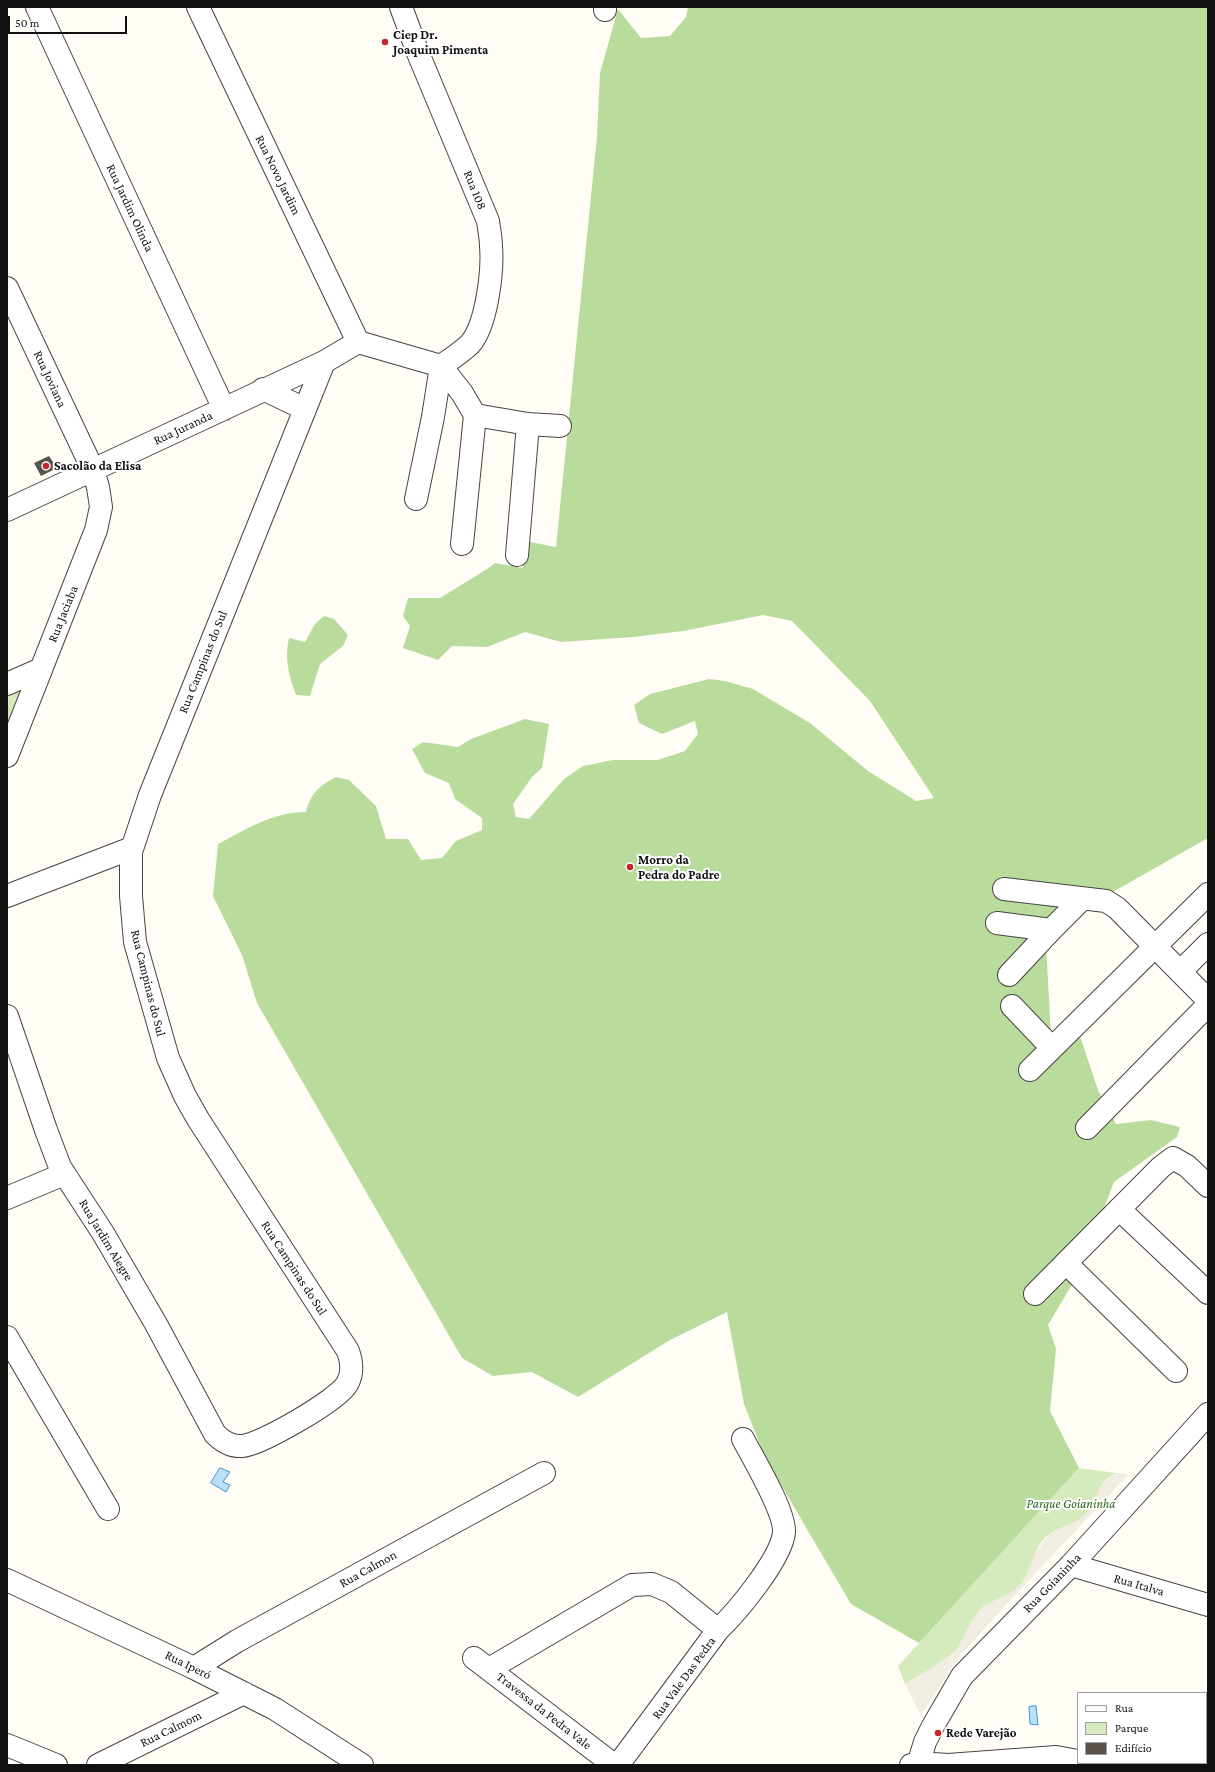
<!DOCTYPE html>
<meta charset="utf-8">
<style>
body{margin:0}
#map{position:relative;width:1215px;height:1772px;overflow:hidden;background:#fffdf5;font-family:"Crimson Pro",serif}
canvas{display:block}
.frame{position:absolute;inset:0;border:8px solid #111;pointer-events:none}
.legend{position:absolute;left:1077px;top:1692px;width:130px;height:72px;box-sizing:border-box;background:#fff;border:1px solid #a0a0a0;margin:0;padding:5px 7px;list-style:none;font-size:12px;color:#111}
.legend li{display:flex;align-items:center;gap:8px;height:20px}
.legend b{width:20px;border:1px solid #a0a0a0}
.scale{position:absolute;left:8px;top:16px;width:119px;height:18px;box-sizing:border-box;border:2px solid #111;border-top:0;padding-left:5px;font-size:12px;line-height:14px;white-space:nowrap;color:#111;-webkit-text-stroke:3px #fff;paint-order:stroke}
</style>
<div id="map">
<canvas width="1215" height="1772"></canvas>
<div class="frame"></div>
<ul class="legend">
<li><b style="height:5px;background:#fff"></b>Rua</li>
<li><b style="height:11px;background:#d5ebbd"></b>Parque</li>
<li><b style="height:11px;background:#5a524d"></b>Edifício</li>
</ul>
<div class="scale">50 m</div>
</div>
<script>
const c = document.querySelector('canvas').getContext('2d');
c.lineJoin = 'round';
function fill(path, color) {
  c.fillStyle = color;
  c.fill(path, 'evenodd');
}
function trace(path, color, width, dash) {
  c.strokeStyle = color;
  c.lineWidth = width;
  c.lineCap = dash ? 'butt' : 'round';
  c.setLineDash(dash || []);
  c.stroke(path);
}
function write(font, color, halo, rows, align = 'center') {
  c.font = font + ' "Crimson Pro",serif';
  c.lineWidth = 4;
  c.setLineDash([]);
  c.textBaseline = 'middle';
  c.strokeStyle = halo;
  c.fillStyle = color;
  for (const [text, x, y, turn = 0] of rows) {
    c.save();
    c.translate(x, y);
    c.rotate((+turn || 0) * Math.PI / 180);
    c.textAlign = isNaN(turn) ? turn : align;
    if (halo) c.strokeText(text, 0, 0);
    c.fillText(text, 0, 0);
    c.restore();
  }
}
fill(new Path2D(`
 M 39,668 L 7,755 L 7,683 Z
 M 1079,1468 L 1116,1473 C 1095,1484 1100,1498 1087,1513 C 1076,1526 1057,1526 1045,1538 C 1032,1551 1032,1573 1019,1586 C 1013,1592 1006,1595 998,1598 L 1020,1589 L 962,1653 L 958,1648 C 944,1664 922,1673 905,1684 L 898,1666 Z`), '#d5ebbd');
fill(new Path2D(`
 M 688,7 L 1208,7 L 1208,838 L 1095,902 L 1045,925 L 1051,1036 L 1079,1033 L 1098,1090 L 1116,1124 L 1151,1120 L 1180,1127 L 1177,1137 L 1114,1182 L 1080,1271 L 1048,1325 L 1056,1349 L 1050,1411 L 1079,1468 L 919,1643 L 851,1604 L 808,1531 L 764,1455 L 744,1404 L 727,1312 L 670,1340 L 578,1397 L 532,1372 L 493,1376 L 462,1358 L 257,1003 L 242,955 L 213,896 L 218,844 C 247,829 272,812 306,812 C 311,793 319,786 336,777 L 349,780 L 376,806 L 386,839 L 408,839 L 421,860 L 442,858 L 456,841 L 482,830 L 482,818 L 455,799 L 449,783 L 425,773 L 412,749 L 423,742 L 458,747 L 471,739 L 525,719 L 549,724 L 542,768 L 532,777 L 513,804 L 516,817 L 529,819 L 564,779 L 583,766 L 613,760 L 658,760 L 685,751 L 698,734 L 695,721 L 662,734 L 639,723 L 634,705 L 650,694 L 709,679 L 725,681 L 753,689 L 810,723 L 868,771 L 916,801 L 934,798 L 870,701 L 792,621 L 763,615 L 683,631 L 633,637 L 561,642 L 525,632 L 487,647 L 452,646 L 438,660 L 403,648 L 410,626 L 403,616 L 408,598 L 440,598 L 487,569 L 495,563 L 523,568 L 525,541 L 556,547 L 597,136 L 600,73 L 618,9 L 641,38 L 670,36 L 686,17 Z
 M 324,616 L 334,619 L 348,635 L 343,646 L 320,664 L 310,696 L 296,695 C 289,676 284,659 289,638 L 305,642 L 315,624 Z`), '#b9dc9c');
fill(new Path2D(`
 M 1116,1473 L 1129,1474 L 965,1648 L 921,1715 L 905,1684 L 952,1655 L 958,1648 L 972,1620 L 983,1606 L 1012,1592 L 1019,1586 L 1025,1578 L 1034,1556 L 1045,1539 L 1051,1533 L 1082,1518 L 1088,1512 L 1104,1481 Z`), '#f1ede2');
const water = new Path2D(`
 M 220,1468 L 230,1472 L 223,1482 L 230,1485 L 226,1492 L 211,1483 Z
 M 1036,1706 L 1038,1725 L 1030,1724 L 1029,1707 Z`);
fill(water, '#b9e0f7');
trace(water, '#3f96cf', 1);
fill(new Path2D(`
 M 49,456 L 57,468 L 41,476 L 34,463 Z`), '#5a524d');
const minor = new Path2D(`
 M 37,7 L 224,409
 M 198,7 L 358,342
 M 401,7 L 418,53 L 488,221 C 489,229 491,238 491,246 C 493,270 487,325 470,344 C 462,352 451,359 441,366 L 433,417 L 416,499
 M 605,10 L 605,7
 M 7,288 L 93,470 L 98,487 L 101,507 L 96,530 L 7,756
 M 358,342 L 441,366 L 462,393 L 475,415 L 462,544
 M 263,389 L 305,409
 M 475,415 L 528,424 L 560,426
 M 7,510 L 324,362 L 358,342
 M 517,555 L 528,424
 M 7,684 L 41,669
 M 1004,889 L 1106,901 L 1117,908 L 1208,1000
 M 7,896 L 132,848
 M 997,923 L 1051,930
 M 1180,972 L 1208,944
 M 1009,975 L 1051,930 L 1082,899
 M 1012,1006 L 1052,1048
 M 7,1016 L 46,1130 L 60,1167 L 103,1233 L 156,1324 L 215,1434 C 222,1441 231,1447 242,1446 C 260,1445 338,1400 347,1384 C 353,1374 352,1362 348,1351 L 198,1119 L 185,1096 L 168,1058 L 135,942 L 131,896 L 131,852 L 150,795 L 324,362
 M 1030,1070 L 1208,894
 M 1087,1128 L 1208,1005
 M 7,1198 L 64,1174
 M 1119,1209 L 1208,1293
 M 1066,1263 L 1176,1371
 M 1035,1294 L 1161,1167 L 1173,1158 L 1187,1166 L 1208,1186
 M 7,1337 L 108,1509
 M 1071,1565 L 1208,1605
 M 7,1580 L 194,1668 L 275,1709 L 362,1765
 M 718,1630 C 737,1612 782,1558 784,1532 C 785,1511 754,1460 743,1439
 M 474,1658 L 614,1765
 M 194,1668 L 237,1641 L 544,1473
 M 489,1669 L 632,1585 L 652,1584 L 671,1592 L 718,1630 L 618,1765
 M 7,1745 L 56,1765
 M 1094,1763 L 1106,1765
 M 98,1765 L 244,1693
 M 911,1765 L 918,1763 L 948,1765 L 1056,1757 L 1078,1761
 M 918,1765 L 925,1742 L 933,1726 L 962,1676 L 1071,1565 L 1208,1414`);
trace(minor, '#444', 24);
trace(minor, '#fff', 22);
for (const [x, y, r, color] of [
 [385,42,4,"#c4262e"],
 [46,466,4,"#c4262e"],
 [630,867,4,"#c4262e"],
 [938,1733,4,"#c4262e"]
]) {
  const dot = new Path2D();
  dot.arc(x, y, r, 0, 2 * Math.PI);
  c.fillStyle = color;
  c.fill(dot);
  trace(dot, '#fff', 1.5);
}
write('bold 13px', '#111', '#fff', [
 ["Ciep Dr.",393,35],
 ["Joaquim Pimenta",393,50],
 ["Sacolão da Elisa",54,466],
 ["Morro da",638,860],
 ["Pedra do Padre",638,875],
 ["Rede Varejão",946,1733]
], 'left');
write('13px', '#111', '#fff', [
 ["Rua Novo Jardim",278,175,64],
 ["Rua 108",475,190,68],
 ["Rua Jardim Olinda",130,208,65],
 ["Rua Joviana",50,379,65],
 ["Rua Juranda",183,428,-25],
 ["Rua Jaciaba",63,614,-68],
 ["Rua Campinas do Sul",203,662,-68],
 ["Rua Campinas do Sul",148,983,76],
 ["Rua Jardim Alegre",106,1240,59],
 ["Rua Campinas do Sul",294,1268,57],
 ["Rua Calmon",368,1569,-29],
 ["Rua Goianinha",1052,1583,-46],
 ["Rua Italva",1139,1585,16],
 ["Rua Iperó",188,1665,26],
 ["Rua Vale Das Pedra",684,1678,-54],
 ["Travessa da Pedra Vale",544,1711,38],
 ["Rua Calmom",171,1729,-26]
]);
write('italic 13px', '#2f6b1f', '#fff', [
 ["Parque Goianinha",1071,1504]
]);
</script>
